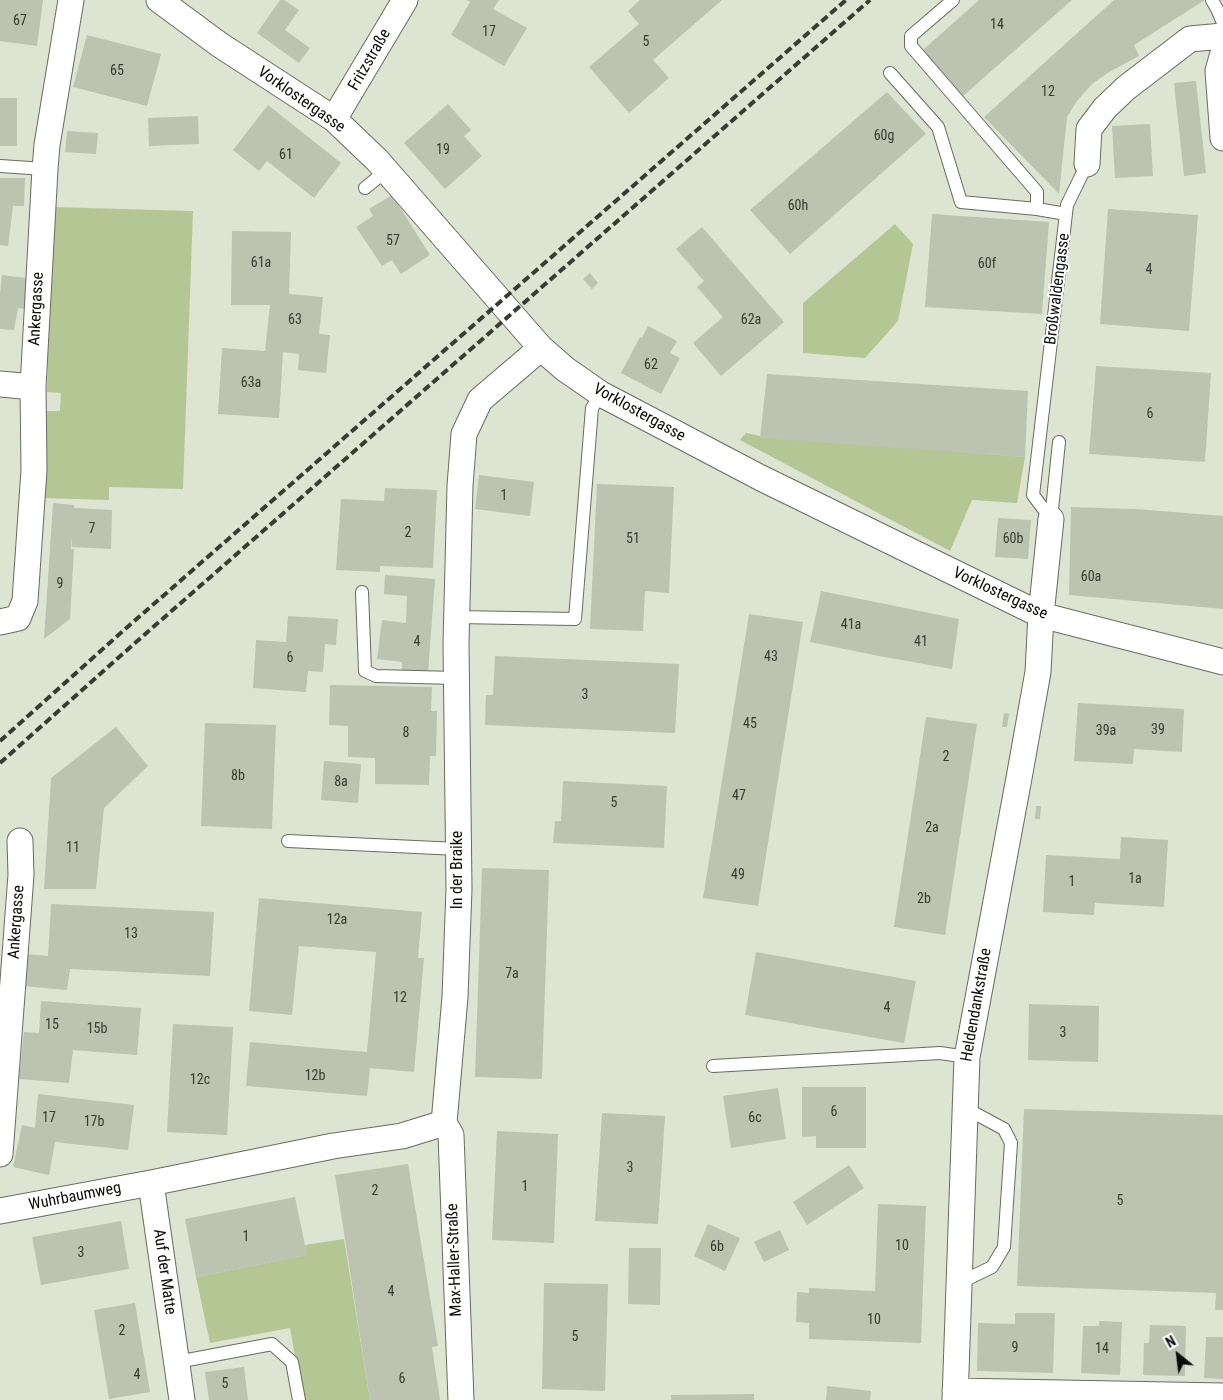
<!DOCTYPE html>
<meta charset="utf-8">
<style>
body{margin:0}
#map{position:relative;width:1223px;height:1400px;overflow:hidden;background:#dde5d2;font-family:"Roboto Condensed",sans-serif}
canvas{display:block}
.north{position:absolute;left:1153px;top:1330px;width:50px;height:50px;-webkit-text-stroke:4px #fff;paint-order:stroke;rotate:331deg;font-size:14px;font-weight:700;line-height:20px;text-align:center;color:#0a0d07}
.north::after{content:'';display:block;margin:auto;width:18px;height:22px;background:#0a0d07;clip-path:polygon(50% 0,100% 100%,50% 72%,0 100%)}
</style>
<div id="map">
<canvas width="1223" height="1400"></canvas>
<div class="north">N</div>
</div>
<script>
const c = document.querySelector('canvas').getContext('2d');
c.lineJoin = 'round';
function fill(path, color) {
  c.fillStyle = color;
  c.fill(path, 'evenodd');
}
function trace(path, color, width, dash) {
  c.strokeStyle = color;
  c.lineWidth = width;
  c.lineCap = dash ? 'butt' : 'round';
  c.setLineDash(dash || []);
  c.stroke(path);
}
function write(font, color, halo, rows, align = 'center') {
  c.font = font + ' "Roboto Condensed",sans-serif';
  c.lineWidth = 4;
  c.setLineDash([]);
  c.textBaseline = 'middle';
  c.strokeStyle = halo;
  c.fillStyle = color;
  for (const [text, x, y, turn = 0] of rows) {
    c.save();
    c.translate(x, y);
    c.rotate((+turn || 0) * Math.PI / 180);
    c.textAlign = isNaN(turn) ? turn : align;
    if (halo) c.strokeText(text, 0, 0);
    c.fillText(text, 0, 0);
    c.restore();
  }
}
fill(new Path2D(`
 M 53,207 L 193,211 L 183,489 L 109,487 L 109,500 L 41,498 L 43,411 L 60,411 L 61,393 L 47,392 Z
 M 895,224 L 913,244 L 898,321 L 865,358 L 803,353 L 803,303 Z
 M 746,433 L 760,436 L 1025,457 L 1017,503 L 972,500 L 950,551 L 740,440 Z
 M 344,1239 L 370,1400 L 303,1400 L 290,1328 L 210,1343 L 196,1277 L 306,1255 L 305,1245 Z`), '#b3c694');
fill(new Path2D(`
 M 0,0 L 43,0 L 37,46 L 0,41 Z
 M 280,0 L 284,0 L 299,10 L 285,30 L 310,48 L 299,63 L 257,33 Z
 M 467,0 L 499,0 L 493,9 L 527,28 L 504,66 L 451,35 L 470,2 Z
 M 640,0 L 722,0 L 653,60 L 669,78 L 629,113 L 589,67 L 639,24 L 628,11 Z
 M 979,0 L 1072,0 L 963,96 L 923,50 Z
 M 1114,0 L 1205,0 L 1134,45 L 1139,56 L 1109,72 L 1092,84 L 1077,101 L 1067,117 L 1059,194 L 984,117 Z
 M 87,35 L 161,54 L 147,106 L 73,87 Z
 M 1196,81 L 1206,173 L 1184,176 L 1174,83 Z
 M 887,92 L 926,134 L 790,254 L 750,210 Z
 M 0,98 L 17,98 L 17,146 L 0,146 Z
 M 448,104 L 471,130 L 464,136 L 482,156 L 445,189 L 404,143 Z
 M 268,105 L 341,163 L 314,198 L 267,161 L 259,171 L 233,150 Z
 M 198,116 L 199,144 L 149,146 L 148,118 Z
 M 1150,124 L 1153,176 L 1115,178 L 1112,126 Z
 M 67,131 L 98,133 L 96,154 L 65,152 Z
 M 0,178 L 25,178 L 24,206 L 13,206 L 8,246 L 0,245 Z
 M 392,195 L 430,255 L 401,274 L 392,260 L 382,266 L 356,227 L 373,216 L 369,209 Z
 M 1108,209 L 1198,215 L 1189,331 L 1100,324 Z
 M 932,214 L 1049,222 L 1042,314 L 925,307 Z
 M 702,227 L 784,322 L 721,376 L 693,343 L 723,317 L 697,287 L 704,281 L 676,249 Z
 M 232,231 L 291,232 L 289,294 L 323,297 L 319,334 L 330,335 L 326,373 L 298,370 L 299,354 L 283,352 L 279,418 L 218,414 L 222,348 L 265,351 L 270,305 L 231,305 Z
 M 590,273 L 598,283 L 592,289 L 583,279 Z
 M 2,275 L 27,278 L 25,309 L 18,308 L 14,330 L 0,329 L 0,293 Z
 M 648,326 L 677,341 L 670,353 L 680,358 L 661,394 L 621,373 L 640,337 L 642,338 Z
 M 1096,366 L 1211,373 L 1205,462 L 1089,454 Z
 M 767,374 L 1028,391 L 1025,457 L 760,438 Z
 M 479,475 L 534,482 L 530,516 L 475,509 Z
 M 597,484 L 674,487 L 669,593 L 645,591 L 643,631 L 590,629 Z
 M 385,488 L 437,490 L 433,568 L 380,566 L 380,572 L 336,570 L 341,499 L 384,501 Z
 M 53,503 L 74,505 L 74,508 L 112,510 L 111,549 L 72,547 L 72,535 L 71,549 L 74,549 L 70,619 L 44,639 Z
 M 1071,507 L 1135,509 L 1223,516 L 1223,609 L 1069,595 Z
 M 998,518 L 1031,520 L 1028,559 L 995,557 Z
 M 385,575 L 435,579 L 428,673 L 402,671 L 402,662 L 377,659 L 382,620 L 406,623 L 407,596 L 384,594 Z
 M 821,591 L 959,619 L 952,669 L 879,656 L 810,642 Z
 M 749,614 L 803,622 L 758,906 L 703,898 Z
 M 288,616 L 338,619 L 336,645 L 325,644 L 323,672 L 308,671 L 306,692 L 253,688 L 256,640 L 286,642 Z
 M 495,656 L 679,664 L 675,733 L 485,725 L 486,695 L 493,695 Z
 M 330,685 L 432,687 L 431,711 L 437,711 L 436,756 L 430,756 L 429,785 L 375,784 L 375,758 L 348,757 L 348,726 L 329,725 Z
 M 1078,703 L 1184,709 L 1182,752 L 1134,749 L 1133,764 L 1074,761 Z
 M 1004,713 L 1009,714 L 1007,727 L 1002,727 Z
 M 926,717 L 977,724 L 945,935 L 894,927 Z
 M 205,723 L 276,725 L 272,829 L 201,826 Z
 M 116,727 L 148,766 L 104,808 L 96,889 L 44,889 L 51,778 Z
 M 324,761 L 361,764 L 358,803 L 321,800 Z
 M 563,781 L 667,786 L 664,848 L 553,843 L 555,821 L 561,821 Z
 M 1036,806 L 1041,806 L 1040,819 L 1035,819 Z
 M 1121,837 L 1168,840 L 1164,907 L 1095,903 L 1094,915 L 1043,912 L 1046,855 L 1120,859 Z
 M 482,868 L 549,870 L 542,1079 L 475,1077 Z
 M 259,898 L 422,912 L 418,958 L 424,958 L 414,1072 L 370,1068 L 367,1096 L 246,1086 L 250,1042 L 367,1052 L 376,952 L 299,946 L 292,1015 L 249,1011 Z
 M 51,904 L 214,912 L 210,976 L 70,969 L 67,990 L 23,986 L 26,954 L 48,956 Z
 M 756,952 L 916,981 L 904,1043 L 745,1015 Z
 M 41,1001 L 141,1008 L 137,1055 L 73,1050 L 69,1083 L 19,1079 L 24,1032 L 39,1033 Z
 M 1029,1004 L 1099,1006 L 1098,1062 L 1028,1060 Z
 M 173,1024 L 233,1027 L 227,1135 L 167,1132 Z
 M 802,1087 L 866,1087 L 866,1148 L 816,1148 L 816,1136 L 802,1137 Z
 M 778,1088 L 786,1139 L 731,1148 L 723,1096 Z
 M 38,1094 L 134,1105 L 128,1150 L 55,1142 L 49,1175 L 13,1167 L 22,1125 L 35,1128 Z
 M 1024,1109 L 1223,1115 L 1223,1310 L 1215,1310 L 1216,1293 L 1017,1286 Z
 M 602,1113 L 665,1116 L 658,1224 L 595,1221 Z
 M 497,1131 L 558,1134 L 554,1243 L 492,1240 Z
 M 408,1164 L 438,1346 L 432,1347 L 440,1400 L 370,1400 L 335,1175 Z
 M 849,1165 L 864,1188 L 807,1225 L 793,1202 Z
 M 295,1197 L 307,1255 L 196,1277 L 185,1219 Z
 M 878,1204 L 926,1206 L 921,1343 L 809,1339 L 809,1323 L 796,1322 L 797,1292 L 809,1293 L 809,1288 L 875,1291 Z
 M 121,1221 L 129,1269 L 41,1285 L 32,1237 Z
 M 708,1224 L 740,1238 L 725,1271 L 694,1256 Z
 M 780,1230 L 789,1250 L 764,1262 L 754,1242 Z
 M 629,1248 L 661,1248 L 660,1305 L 628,1304 Z
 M 544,1283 L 608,1284 L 605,1391 L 542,1389 Z
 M 135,1303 L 150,1392 L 109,1399 L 94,1310 Z
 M 1015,1313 L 1055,1313 L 1053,1373 L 977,1371 L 978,1323 L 1015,1324 Z
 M 1099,1321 L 1122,1322 L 1120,1375 L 1081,1373 L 1083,1326 L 1099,1326 Z
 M 1150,1325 L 1186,1326 L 1185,1376 L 1143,1375 L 1144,1343 L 1149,1343 Z
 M 1206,1337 L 1223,1337 L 1223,1379 L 1204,1378 Z
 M 244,1367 L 248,1400 L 209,1400 L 205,1372 Z
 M 827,1386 L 871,1391 L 870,1400 L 826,1400 Z
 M 754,1394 L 754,1400 L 671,1400 L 671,1395 Z`), '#bcc3b0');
const lane = new Path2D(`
 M 953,0 L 911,36 L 911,46 L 1037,192 L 1037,209
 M 1212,0 L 1217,9 L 1223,23
 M 890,73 L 938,127 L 961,202 L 1037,209 L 1066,214
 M 0,166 L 45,169
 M 365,188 L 387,170
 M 1051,519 L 1033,495 L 1067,205 L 1087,164
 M 1051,519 L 1059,442
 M 362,592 L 365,671 L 376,676 L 456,678
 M 456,617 L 575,619 L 592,408 L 601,394
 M 288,841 L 458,849
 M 713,1066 L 940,1053 L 967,1057
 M 959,1283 L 992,1267 L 1004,1247 L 1011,1143 L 1004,1129 L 965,1108
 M 177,1362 L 272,1344 L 292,1362 L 299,1400`);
const street = new Path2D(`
 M 159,0 L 220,45 L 334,119 L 377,160 L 541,348 L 565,369 L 601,394 L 761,478 L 1041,615 L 1223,662
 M 1223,53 L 1218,71 L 1223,138
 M 334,119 L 405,0
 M 1087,164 L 1089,129 L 1105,108 L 1126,88 L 1190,39 L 1223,36
 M 0,384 L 33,387
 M 0,622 L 18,618 L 25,601 L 34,470 L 33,387 L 45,169 L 47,145 L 71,0
 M 444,1123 L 455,997 L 459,889 L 456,643 L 460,486 L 464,434 L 480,400 L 541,348
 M 444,1123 L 451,1135 L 461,1400
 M 0,1154 L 21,875 L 20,841
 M 151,1183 L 182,1400
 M 0,1211 L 151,1183 L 333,1146 L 402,1136 L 444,1123
 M 955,1391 L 1223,1396
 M 955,1400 L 967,1057 L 1019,778 L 1038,672 L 1041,615 L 1051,519`);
trace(lane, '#676d5c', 14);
trace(street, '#676d5c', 27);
trace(lane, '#fff', 12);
trace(street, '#fff', 25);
trace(new Path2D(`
 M 0,741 L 124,630 L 846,0
 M 0,763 L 135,643 L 870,0`), '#383c33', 4, [8, 4]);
write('14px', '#363a31', null, [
 ["67",20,21],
 ["14",997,25],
 ["17",489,32],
 ["5",646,42],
 ["65",117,71],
 ["12",1048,92],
 ["60g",884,136],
 ["19",443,150],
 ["61",286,155],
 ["60h",798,206],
 ["57",393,241],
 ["61a",261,263],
 ["60f",987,264],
 ["4",1149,270],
 ["63",295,320],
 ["62a",751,320],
 ["62",651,365],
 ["63a",251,383],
 ["6",1150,414],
 ["1",504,496],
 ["7",92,529],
 ["2",408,533],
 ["51",633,539],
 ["60b",1013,539],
 ["60a",1091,577],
 ["9",60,584],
 ["41a",851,625],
 ["4",417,642],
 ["41",921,642],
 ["43",771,657],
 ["6",290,658],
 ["3",585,695],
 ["45",750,724],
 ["39",1158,730],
 ["39a",1106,731],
 ["8",406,733],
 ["2",946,757],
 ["8b",238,776],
 ["8a",341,782],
 ["47",739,796],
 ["5",614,803],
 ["2a",932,828],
 ["11",73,848],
 ["49",738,875],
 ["1a",1135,879],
 ["1",1072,882],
 ["2b",924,899],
 ["12a",337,920],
 ["13",131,934],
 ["7a",512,974],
 ["12",400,998],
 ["4",887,1008],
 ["15",52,1025],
 ["15b",97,1029],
 ["3",1063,1033],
 ["12b",315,1076],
 ["12c",200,1080],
 ["6",834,1112],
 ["17",49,1118],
 ["6c",755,1118],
 ["17b",94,1122],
 ["3",630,1168],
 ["1",525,1187],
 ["2",375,1191],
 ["5",1120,1201],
 ["1",246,1237],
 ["10",902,1246],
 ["6b",717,1247],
 ["3",81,1253],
 ["4",391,1292],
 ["10",874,1320],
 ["2",122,1331],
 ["5",575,1337],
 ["9",1015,1348],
 ["14",1102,1349],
 ["4",137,1375],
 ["6",402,1379],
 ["5",225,1384]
]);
write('16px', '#0a0d07', '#fff', [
 ["Fritzstraße",370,60,-60],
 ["Vorklostergasse",301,100,35],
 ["Broßwaldengasse",1058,289,-83],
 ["Ankergasse",37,309,-87],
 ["Vorklostergasse",639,413,29],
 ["Vorklostergasse",1000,594,25],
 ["In der Braike",458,870,-90],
 ["Ankergasse",17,922,-86],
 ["Heldendankstraße",977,1005,-80],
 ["Wuhrbaumweg",75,1197,-11],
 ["Max-Haller-Straße",455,1260,-92],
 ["Auf der Matte",164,1272,82]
]);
</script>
